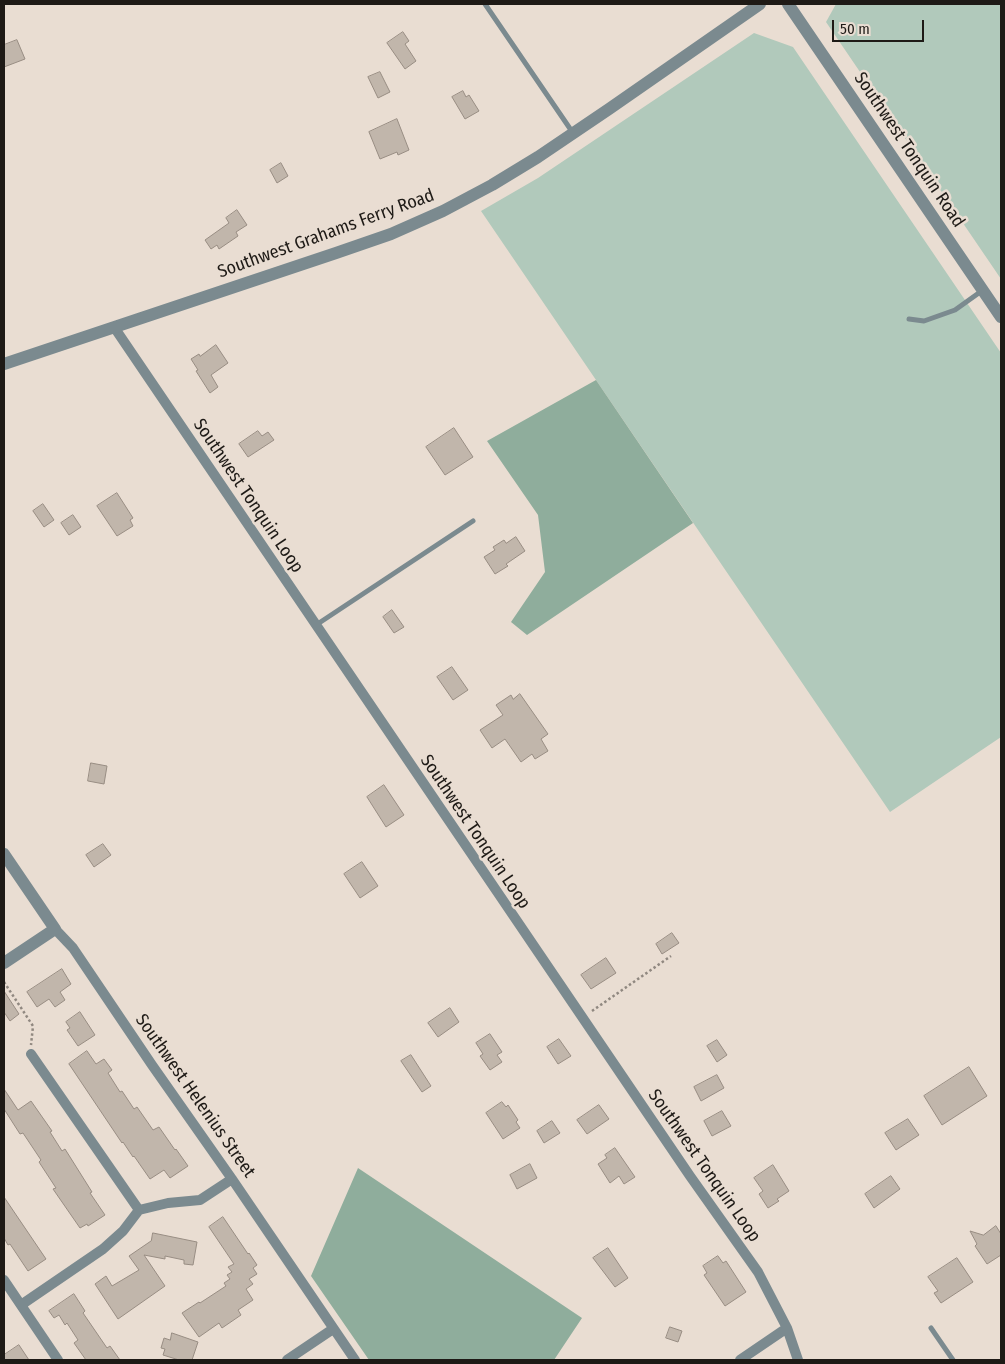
<!DOCTYPE html>
<style>
body{margin:0}
#map{position:relative;width:1005px;height:1364px;overflow:hidden;background:#e9ddd2;font-family:"Fira Sans Condensed",sans-serif}
canvas{display:block}
.frame{position:absolute;inset:0;border:5px solid #1e1a16;pointer-events:none}
.scale{position:absolute;left:832px;top:20px;width:92px;height:22px;box-sizing:border-box;border:2px solid #1e1a16;border-top:0;padding-left:6px;font-size:15px;line-height:18px;white-space:nowrap;color:#1e1a16;-webkit-text-stroke:4px #e9ddd2;paint-order:stroke}
</style>
<div id="map">
<canvas width="1005" height="1364"></canvas>
<div class="frame"></div>
<div class="scale">50 m</div>
</div>
<script>
const c = document.querySelector('canvas').getContext('2d');
c.lineJoin = 'round';
function fill(path, color) {
  c.fillStyle = color;
  c.fill(path, 'evenodd');
}
function trace(path, color, width, dash) {
  c.strokeStyle = color;
  c.lineWidth = width;
  c.lineCap = dash ? 'butt' : 'round';
  c.setLineDash(dash || []);
  c.stroke(path);
}
function write(font, color, halo, rows, align = 'center') {
  c.font = font + ' "Fira Sans Condensed",sans-serif';
  c.lineWidth = 5;
  c.setLineDash([]);
  c.textBaseline = 'middle';
  c.strokeStyle = halo;
  c.fillStyle = color;
  for (const [text, x, y, turn = 0] of rows) {
    c.save();
    c.translate(x, y);
    c.rotate((+turn || 0) * Math.PI / 180);
    c.textAlign = isNaN(turn) ? turn : align;
    if (halo) c.strokeText(text, 0, 0);
    c.fillText(text, 0, 0);
    c.restore();
  }
}
fill(new Path2D(`
 M 836,4 L 1001,4 L 1001,279 L 826,22 Z
 M 754,33 L 793,47 L 1001,353 L 1001,737 L 890,812 L 481,211 L 538,178 Z`), '#b1c9bb');
fill(new Path2D(`
 M 596,380 L 693,523 L 527,635 L 511,622 L 545,572 L 538,515 L 487,441 Z
 M 358,1168 L 582,1318 L 554,1360 L 369,1360 L 311,1276 Z`), '#8fad9c');
const building = new Path2D(`
 M 403,32 L 409,41 L 405,44 L 416,61 L 405,69 L 387,43 Z
 M 17,40 L 25,59 L 4,67 L 4,45 Z
 M 380,72 L 390,92 L 378,98 L 368,77 Z
 M 463,91 L 466,97 L 469,95 L 479,111 L 465,119 L 452,97 Z
 M 397,119 L 409,150 L 398,155 L 397,152 L 380,159 L 369,132 Z
 M 281,163 L 288,176 L 277,183 L 270,170 Z
 M 237,210 L 247,225 L 236,232 L 238,236 L 219,249 L 217,245 L 211,249 L 205,240 L 229,223 L 226,218 Z
 M 216,345 L 228,363 L 211,375 L 218,387 L 210,393 L 196,371 L 198,370 L 191,359 L 199,354 L 200,356 Z
 M 454,428 L 473,457 L 445,475 L 426,447 Z
 M 258,431 L 262,436 L 268,432 L 274,440 L 248,457 L 239,444 Z
 M 117,493 L 133,518 L 130,520 L 133,526 L 117,536 L 97,506 Z
 M 43,504 L 54,520 L 44,527 L 33,511 Z
 M 73,515 L 81,527 L 69,535 L 61,523 Z
 M 516,537 L 525,551 L 506,564 L 508,566 L 495,574 L 484,557 L 495,550 L 493,547 L 504,540 L 506,543 Z
 M 392,610 L 404,627 L 394,633 L 383,617 Z
 M 452,667 L 468,690 L 453,700 L 437,677 Z
 M 520,694 L 548,734 L 541,739 L 548,751 L 535,759 L 532,754 L 521,762 L 505,739 L 492,748 L 480,730 L 503,715 L 496,705 L 511,695 L 513,699 Z
 M 91,763 L 107,766 L 104,784 L 88,781 Z
 M 384,785 L 404,815 L 386,827 L 367,797 Z
 M 103,844 L 111,855 L 94,867 L 86,855 Z
 M 362,862 L 378,886 L 360,898 L 344,874 Z
 M 672,933 L 679,943 L 662,954 L 656,944 Z
 M 606,958 L 616,973 L 591,989 L 581,975 Z
 M 62,969 L 71,984 L 60,992 L 65,1000 L 55,1007 L 49,999 L 37,1007 L 27,992 Z
 M 4,991 L 19,1014 L 10,1021 L 4,1012 Z
 M 450,1008 L 459,1022 L 438,1037 L 428,1023 Z
 M 80,1012 L 95,1035 L 78,1046 L 67,1030 L 70,1028 L 66,1022 Z
 M 490,1034 L 502,1052 L 497,1055 L 502,1062 L 490,1070 L 480,1056 L 483,1054 L 476,1043 Z
 M 559,1039 L 571,1056 L 558,1064 L 547,1047 Z
 M 717,1040 L 727,1055 L 717,1062 L 707,1046 Z
 M 87,1051 L 96,1064 L 104,1059 L 112,1070 L 108,1073 L 120,1092 L 122,1091 L 134,1109 L 137,1107 L 153,1130 L 159,1127 L 175,1150 L 176,1149 L 188,1166 L 170,1178 L 164,1170 L 150,1179 L 134,1156 L 133,1157 L 123,1142 L 122,1143 L 69,1064 Z
 M 411,1055 L 431,1086 L 422,1092 L 401,1061 Z
 M 969,1067 L 987,1096 L 942,1125 L 924,1096 Z
 M 717,1075 L 724,1088 L 701,1101 L 694,1087 Z
 M 4,1089 L 18,1110 L 31,1101 L 52,1131 L 50,1132 L 62,1151 L 65,1149 L 92,1192 L 90,1193 L 105,1215 L 88,1226 L 87,1224 L 80,1228 L 53,1189 L 56,1188 L 39,1162 L 41,1160 L 23,1133 L 20,1134 L 4,1109 Z
 M 502,1102 L 506,1107 L 508,1105 L 518,1120 L 516,1122 L 520,1128 L 503,1139 L 486,1113 Z
 M 599,1105 L 609,1119 L 587,1134 L 577,1120 Z
 M 722,1111 L 731,1126 L 712,1136 L 704,1121 Z
 M 908,1119 L 919,1135 L 896,1150 L 885,1133 Z
 M 552,1121 L 560,1133 L 544,1143 L 537,1131 Z
 M 615,1148 L 635,1177 L 624,1184 L 619,1176 L 610,1183 L 598,1164 L 607,1158 L 605,1155 Z
 M 530,1164 L 537,1178 L 517,1189 L 510,1175 Z
 M 773,1165 L 789,1191 L 777,1199 L 779,1201 L 768,1208 L 759,1194 L 763,1191 L 754,1178 Z
 M 891,1176 L 900,1189 L 874,1208 L 865,1194 Z
 M 4,1197 L 46,1259 L 28,1271 L 10,1244 L 8,1245 L 4,1238 Z
 M 223,1217 L 248,1254 L 249,1253 L 257,1265 L 253,1268 L 257,1274 L 249,1279 L 253,1284 L 246,1289 L 253,1300 L 238,1310 L 241,1315 L 222,1328 L 219,1323 L 199,1337 L 182,1313 L 199,1302 L 200,1303 L 226,1286 L 224,1283 L 230,1279 L 227,1275 L 232,1272 L 228,1267 L 234,1264 L 209,1227 Z
 M 996,1226 L 1001,1234 L 1001,1255 L 987,1264 L 975,1246 L 977,1244 L 970,1231 L 983,1235 Z
 M 153,1233 L 197,1242 L 193,1265 L 184,1264 L 184,1260 L 165,1256 L 165,1259 L 144,1255 L 165,1286 L 118,1319 L 95,1284 L 106,1276 L 112,1286 L 139,1270 L 129,1256 L 151,1241 Z
 M 608,1248 L 628,1278 L 615,1287 L 593,1258 Z
 M 718,1256 L 723,1263 L 726,1261 L 746,1292 L 725,1306 L 704,1275 L 707,1273 L 703,1266 Z
 M 957,1258 L 973,1282 L 941,1303 L 934,1293 L 938,1291 L 928,1277 Z
 M 74,1294 L 85,1311 L 83,1313 L 107,1348 L 110,1346 L 120,1360 L 86,1360 L 74,1343 L 78,1340 L 67,1323 L 65,1325 L 59,1315 L 54,1318 L 49,1311 Z
 M 670,1327 L 682,1331 L 678,1342 L 666,1338 Z
 M 172,1333 L 198,1342 L 192,1360 L 179,1360 L 163,1355 L 165,1349 L 161,1348 L 164,1338 L 170,1340 Z
 M 19,1345 L 29,1360 L 4,1360 L 4,1355 Z`);
fill(building, '#c1b6ab');
trace(building, '#988d83', 1);
trace(new Path2D(`
 M 4,982 L 33,1026 L 31,1045
 M 592,1011 L 671,956`), '#908880', 2.5, [2.5, 2.5]);
trace(new Path2D(`
 M 485,4 L 573,133
 M 909,319 L 924,321 L 955,310 L 983,290
 M 316,625 L 473,521
 M 931,1328 L 953,1360`), '#7b8a8f', 5);
trace(new Path2D(`
 M 114,327 L 690,1176 L 758,1272 L 787,1328 L 798,1360
 M 55,929 L 73,948 L 152,1065 L 232,1179 L 355,1360
 M 31,1054 L 139,1210
 M 4,1280 L 58,1360
 M 21,1305 L 103,1249 L 123,1231 L 139,1210 L 168,1203 L 200,1200 L 232,1179
 M 287,1360 L 333,1329
 M 740,1360 L 787,1328`), '#7b8a8f', 10);
trace(new Path2D(`
 M 788,4 L 1001,317
 M 4,364 L 336,253 L 391,234 L 443,211 L 492,185 L 538,157 L 609,109 L 760,4
 M 4,854 L 55,929 L 4,963`), '#7b8a8f', 12);
write('18px', '#1e1a16', '#e9ddd2', [
 ["Southwest Tonquin Road",909,150,56],
 ["Southwest Grahams Ferry Road",326,234,-20],
 ["Southwest Tonquin Loop",248,496,56],
 ["Southwest Tonquin Loop",475,832,56],
 ["Southwest Helenius Street",195,1096,55],
 ["Southwest Tonquin Loop",704,1166,55]
]);
</script>
